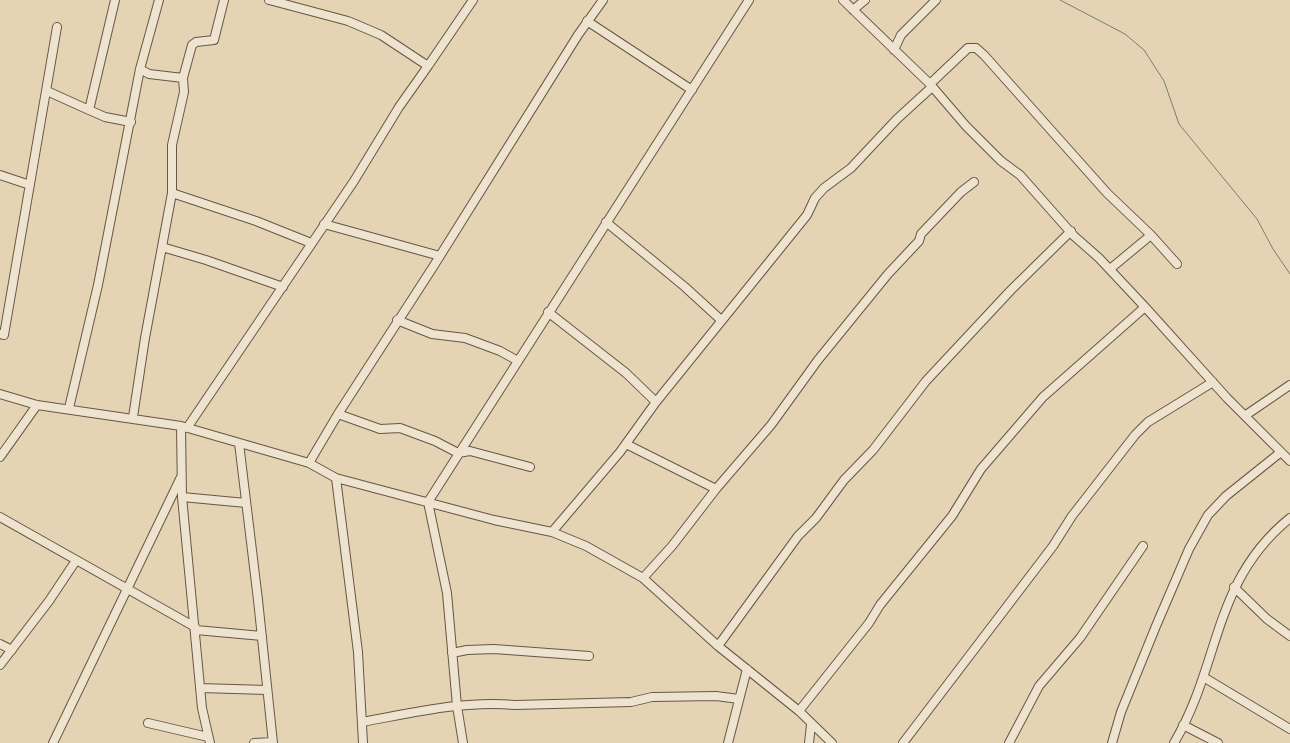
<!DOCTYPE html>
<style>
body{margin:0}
canvas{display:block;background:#e4d4b4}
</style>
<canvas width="1290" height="743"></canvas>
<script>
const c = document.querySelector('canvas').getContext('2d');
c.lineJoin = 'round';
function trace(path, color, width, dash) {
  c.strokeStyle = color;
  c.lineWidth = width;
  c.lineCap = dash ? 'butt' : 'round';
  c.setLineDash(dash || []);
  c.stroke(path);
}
trace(new Path2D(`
 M 1060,0 L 1125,34 L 1144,50 L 1164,81 L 1179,124 L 1257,219 L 1273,249 L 1290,274`), '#738074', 1);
const minor = new Path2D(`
 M 269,0 L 348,21 L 381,35 L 428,66 L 473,0
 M 843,0 L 930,84 L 966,126 L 1001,161 L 1020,175 L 1074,236 L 1099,258 L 1145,307 L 1227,398 L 1290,461
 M 853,10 L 865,0
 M 587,21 L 692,90
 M 894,50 L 901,35 L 936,0
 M 140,69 L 149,74 L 183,78
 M 930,84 L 968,48 L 976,48 L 984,55 L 1107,193 L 1151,235 L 1110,269
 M 47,91 L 89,110 L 115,0
 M 89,110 L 105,117 L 131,122
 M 0,175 L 30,185
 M 172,193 L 172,145 L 184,92 L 183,78 L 192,45 L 196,42 L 214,40 L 224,0
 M 606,222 L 685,287 L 721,320
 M 324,224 L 440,256
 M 1151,235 L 1177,264
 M 162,247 L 206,260 L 283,287
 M 548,312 L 626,373 L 656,402
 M 397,320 L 432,334 L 465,338 L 500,351 L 518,361
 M 0,334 L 4,335 L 57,27
 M 0,394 L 37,405 L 181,426 L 309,463 L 336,478 L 494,520 L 552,532 L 586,546 L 643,578 L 718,646 L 799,711 L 832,743
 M 69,408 L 98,285 L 140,69 L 159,0
 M 338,414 L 380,429 L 400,428 L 435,441 L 458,453 L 470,451 L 530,467
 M 1246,415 L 1290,385
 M 133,417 L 145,338 L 172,193 L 256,221 L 311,243
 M 181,426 L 182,497 L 202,708 L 210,743
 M 187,428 L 354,181 L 399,107 L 428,66
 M 239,443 L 258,600 L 273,743
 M 626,444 L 716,489
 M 0,457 L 37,405
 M 309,463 L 338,414 L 433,267 L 578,35 L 603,0
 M 336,478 L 358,652 L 363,743
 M 182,497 L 246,503
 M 0,517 L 195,627
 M 552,532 L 620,452 L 656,402 L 807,215 L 815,198 L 824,188 L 851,168 L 897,119 L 932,87
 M 643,578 L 672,546 L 716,489 L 771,425 L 818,360 L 888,274 L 919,241 L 921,234 L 961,192 L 974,182
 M 1234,587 L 1267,619 L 1290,636
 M 196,630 L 262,636
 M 0,644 L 12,650
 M 718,646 L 798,536 L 816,518 L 844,480 L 873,450 L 926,381 L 1011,290 L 1071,231
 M 452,653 L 467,650 L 494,649 L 589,656
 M 0,665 L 49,601 L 75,562
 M 1205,678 L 1290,729
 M 200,688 L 267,690
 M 799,711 L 869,623 L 880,605 L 952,516 L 981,469 L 1043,397 L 1145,307
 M 362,722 C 412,713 464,700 515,705 L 631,702 L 652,697 L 716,696 L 739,699
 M 148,723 L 208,737
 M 1183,725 L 1218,743
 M 53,743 L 181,477
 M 254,743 L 273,742
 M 463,743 L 457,706 L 447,593 L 428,502 L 749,0
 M 728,743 L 747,669
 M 809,743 L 811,725
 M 903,743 L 1053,546 L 1072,516 L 1135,435 L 1148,422 L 1213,382
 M 1009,743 L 1039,686 L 1080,638 L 1143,546
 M 1112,743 L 1121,712 L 1156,626 L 1189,549 L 1208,515 L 1226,496 L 1281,452
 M 1174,743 C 1221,664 1212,581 1290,518`);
trace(minor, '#695544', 10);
trace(minor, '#ede3ce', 8);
</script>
